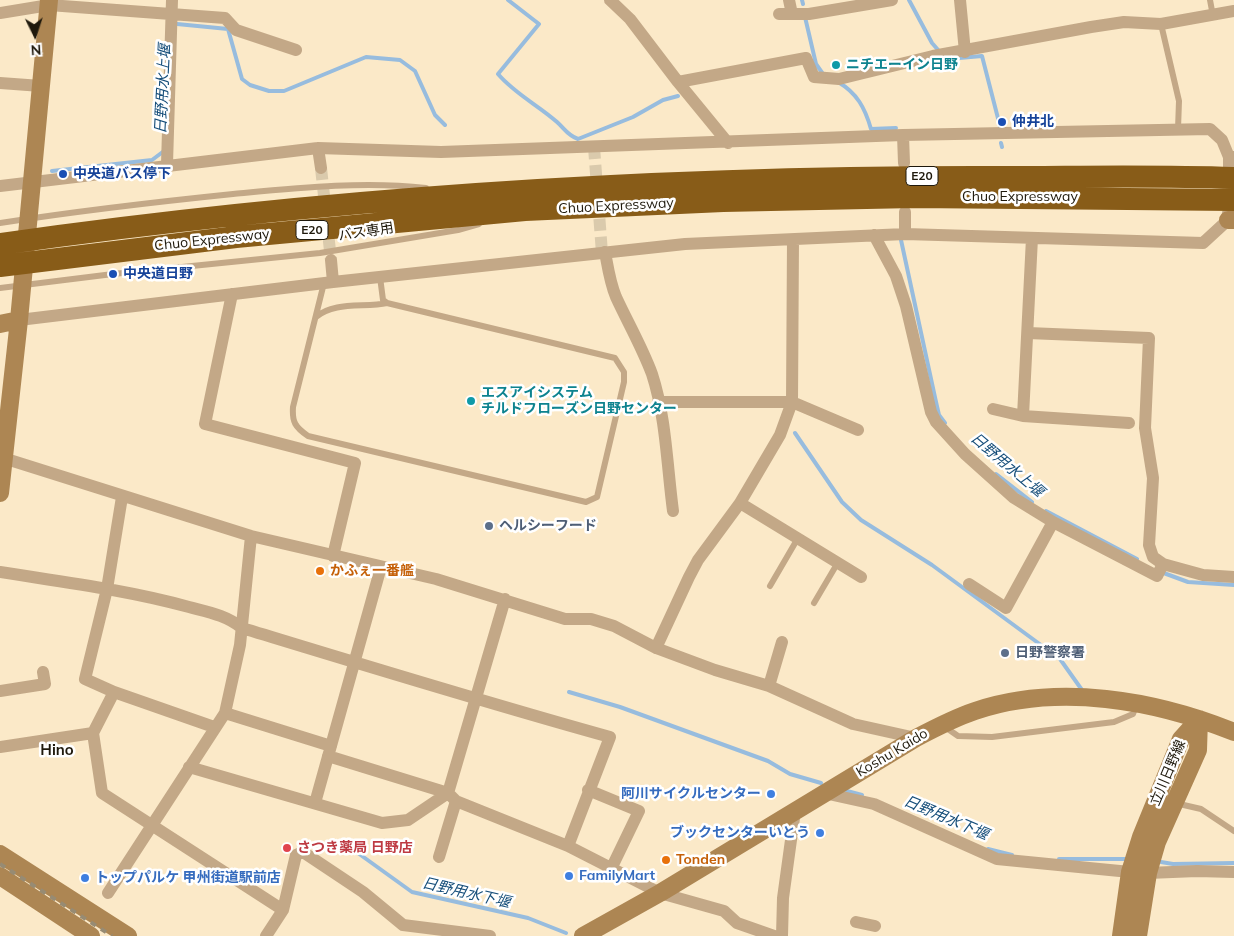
<!DOCTYPE html>
<meta charset="utf-8">
<style>
body{margin:0}
#map{position:relative;width:1234px;height:936px;overflow:hidden;background:#fbe9c8;font-family:Mulish,sans-serif}
canvas{display:block}
.north{position:absolute;left:10px;top:10px;width:50px;height:50px;-webkit-text-stroke:4px #fff;paint-order:stroke;rotate:176deg;font-size:14px;font-weight:700;line-height:20px;text-align:center;color:#1f190c}
.north::after{content:'';display:block;margin:auto;width:18px;height:22px;background:#1f190c;clip-path:polygon(50% 0,100% 100%,50% 72%,0 100%)}
</style>
<div id="map">
<canvas width="1234" height="936"></canvas>
<div class="north">N</div>
</div>
<script>
const c = document.querySelector('canvas').getContext('2d');
c.lineJoin = 'round';
function trace(path, color, width, dash) {
  c.strokeStyle = color;
  c.lineWidth = width;
  c.lineCap = dash ? 'butt' : 'round';
  c.setLineDash(dash || []);
  c.stroke(path);
}
function write(font, color, halo, rows, align = 'center') {
  c.font = font + ' Mulish,"Noto Sans JP",sans-serif';
  c.lineWidth = 5;
  c.setLineDash([]);
  c.textBaseline = 'middle';
  c.strokeStyle = halo;
  c.fillStyle = color;
  for (const [text, x, y, turn = 0] of rows) {
    c.save();
    c.translate(x, y);
    c.rotate((+turn || 0) * Math.PI / 180);
    c.textAlign = isNaN(turn) ? turn : align;
    if (halo) c.strokeText(text, 0, 0);
    c.fillText(text, 0, 0);
    c.restore();
  }
}
trace(new Path2D(`
 M 508,0 L 539,24 L 498,74 C 515,94 538,105 557,122 C 565,129 567,135 578,139 L 633,117 L 663,100 L 678,96
 M 802,0 L 803,4
 M 909,0 L 932,43 L 939,51
 M 805,17 L 816,64 L 823,74
 M 177,24 L 228,29 L 242,79 L 250,85 L 269,91 L 284,91 L 366,57 L 400,60 L 415,71 L 435,115 L 445,125
 M 948,59 L 982,56 L 1001,130
 M 838,82 C 857,93 865,108 871,129 L 896,128
 M 1001,143 L 1002,147
 M 52,171 L 152,160 L 164,151
 M 901,240 L 936,402 L 939,415 L 945,423
 M 795,433 L 842,502 L 861,520 L 932,565 L 1060,659 L 1082,690
 M 996,474 L 1032,502
 M 1046,511 L 1137,559
 M 1161,572 L 1188,582 L 1234,585
 M 569,692 L 620,707 L 768,761 L 790,774 L 821,783
 M 847,791 L 862,795
 M 344,843 L 412,892 L 528,918 L 566,933
 M 988,849 L 1012,855
 M 1059,859 L 1127,859
 M 1161,862 L 1173,864 L 1234,863`), '#97bcde', 4);
trace(new Path2D(`
 M 594,147 L 602,253
 M 321,168 L 331,260`), '#dacaac', 12, [12, 6]);
trace(new Path2D(`
 M 1210,0 L 1213,16
 M 1161,24 L 1179,101 L 1178,129
 M 0,223 C 78,211 155,202 233,194 C 297,188 363,181 426,188
 M 324,283 L 293,407 C 292,422 295,427 308,436 L 586,502 L 597,497 L 624,382 L 624,372 L 615,358 L 387,303 L 383,300 L 380,277
 M 0,288 L 113,274 L 320,253 L 458,230 L 479,224
 M 316,317 C 334,301 365,308 387,303
 M 770,586 L 798,538
 M 814,603 L 837,564
 M 945,727 L 958,736 L 992,737 L 1114,722 L 1133,714 L 1136,706
 M 1175,803 L 1201,809 L 1234,831`), '#c3a887', 6);
trace(new Path2D(`
 M 610,0 L 630,19 L 678,82 L 728,143
 M 789,0 L 792,14
 M 960,0 L 965,52
 M 0,13 L 49,5 L 225,18 L 236,30 L 296,50
 M 779,14 L 809,14 L 892,0
 M 678,82 L 806,58 L 814,77 L 839,79 L 933,56 L 1091,27 L 1124,22 L 1161,24 L 1234,11
 M 0,83 L 41,86
 M 903,135 L 904,163
 M 318,148 L 321,168
 M 167,164 L 172,0
 M 1229,183 L 1229,157
 M 0,186 L 318,148 L 441,152 L 903,135 L 1210,129 L 1222,140 L 1229,157 L 1234,157
 M 905,212 L 905,234
 M 874,235 L 896,276 L 906,306 L 931,412 L 936,422 L 965,454 L 1014,498 L 1053,522 L 1157,576 L 1163,564
 M 793,240 L 792,402 L 858,430
 M 605,252 C 608,268 610,283 616,297 C 628,323 642,347 652,374 C 666,417 667,466 673,511
 M 331,260 L 333,282
 M 232,294 L 205,424 L 355,463 L 333,556
 M 19,320 L 333,282 L 685,244 L 905,234 L 1203,243 L 1228,220 L 1228,213
 M 1028,333 L 1149,338 L 1145,428 L 1153,478 L 1149,545 L 1153,557 L 1163,564 L 1203,575 L 1234,577
 M 993,409 L 1023,416 L 1129,423
 M 1023,416 L 1032,238
 M 0,457 L 251,536 L 436,579 L 565,619 L 591,619 L 614,626 L 656,648 L 715,670 L 769,686 L 853,724 L 916,738
 M 740,503 L 861,577
 M 0,572 C 63,582 127,590 189,607 C 208,612 226,615 242,628 C 364,665 487,703 610,737 L 568,846
 M 969,584 L 1006,608 L 1053,522
 M 656,648 L 689,577 L 698,560 L 740,503 L 780,435 L 792,402 L 658,402
 M 769,686 L 782,642
 M 0,691 L 45,684 L 43,672
 M 114,692 L 85,679 L 107,589 L 122,497
 M 225,713 L 331,746
 M 93,733 L 114,692 L 214,727
 M 0,747 L 93,733 L 102,793 L 283,910
 M 328,756 L 448,793 L 505,599
 M 189,767 L 382,823 L 408,820 L 448,793 L 456,801 L 568,846 L 660,893 L 724,911 L 737,923 L 774,936
 M 588,790 L 639,811 L 611,869
 M 824,793 L 874,804 L 997,859 L 1130,872
 M 315,803 L 381,567
 M 439,857 L 456,801
 M 1148,873 L 1197,871 L 1234,872
 M 108,893 L 225,713 L 240,645 L 251,536
 M 856,922 L 875,926
 M 266,936 L 283,910 L 296,855 L 303,852 L 363,892 L 403,925 L 490,936
 M 782,936 L 783,898 L 795,811`), '#c3a887', 12);
trace(new Path2D(`
 M 1228,220 L 1234,220
 M 0,324 L 19,320
 M 0,493 L 19,320 L 49,0
 M 0,854 L 128,936
 M 0,876 L 91,936
 M 583,936 L 660,893 L 916,738 C 935,728 954,718 975,711 C 1058,683 1155,700 1234,732
 M 1121,936 L 1130,872 L 1141,837 L 1181,739 L 1199,719
 M 1138,936 L 1148,873 L 1157,842 L 1198,750 L 1199,719`), '#ad8653', 18);
trace(new Path2D(`
 M 0,244 C 331,197 664,176 998,177 C 1076,177 1155,175 1234,178
 M 0,266 L 236,237 L 525,210 L 723,201 L 914,197 L 1234,200`), '#885c18', 22);
trace(new Path2D(`
 M 0,864 L 112,936`), '#978b73', 4, [6, 6]);
for (const [x, y, r, color] of [
 [836,65,5,"#0f9aa8"],
 [1002,122,5,"#1a4fb4"],
 [63,174,5,"#1a4fb4"],
 [113,274,5,"#1a4fb4"],
 [471,401,5,"#0f9aa8"],
 [489,526,5,"#5c6f8a"],
 [320,571,5,"#e8710a"],
 [1005,653,5,"#5c6f8a"],
 [771,794,5,"#3f7fe0"],
 [820,833,5,"#3f7fe0"],
 [287,848,5,"#e0444e"],
 [666,860,5,"#e8710a"],
 [569,876,5,"#3f7fe0"],
 [85,878,5,"#3f7fe0"]
]) {
  const dot = new Path2D();
  dot.arc(x, y, r, 0, 2 * Math.PI);
  c.fillStyle = color;
  c.fill(dot);
  trace(dot, '#fff', 2);
}
for (const [x, y, w] of [
 [922,176,32],
 [312,230,32]
]) {
  const box = new Path2D();
  box.roundRect(x - w / 2, y - 9.5, w, 19, 4);
  c.fillStyle = '#fff';
  c.fill(box);
  trace(box, '#1f190c', 1);
}
write('bold 12px', '#1f190c', null, [
 ["E20",922,176],
 ["E20",312,230]
]);
write('bold 14px', '#0d838f', '#fff', [
 ["ニチエーイン日野",846,65],
 ["エスアイシステム",481,393],
 ["チルドフローズン日野センター",481,409]
], 'left');
write('bold 14px', '#164399', '#fff', [
 ["仲井北",1012,122],
 ["中央道バス停下",73,174],
 ["中央道日野",123,274]
], 'left');
write('14px', '#1f190c', '#fff', [
 ["Chuo Expressway",1020,197],
 ["Chuo Expressway",616,206,-3],
 ["バス専用",366,232,-9],
 ["Chuo Expressway",212,240,-6],
 ["Koshu Kaido",892,753,-31],
 ["立川日野線",1168,773,-67]
]);
write('bold 14px', '#4e5e75', '#fff', [
 ["ヘルシーフード",499,526],
 ["日野警察署",1015,653]
], 'left');
write('bold 14px', '#c56008', '#fff', [
 ["かふぇ一番艦",330,571],
 ["Tonden",676,860]
], 'left');
write('bold 14px', '#366cbe', '#fff', [
 ["阿川サイクルセンター",761,794],
 ["ブックセンターいとう",810,833],
 ["FamilyMart",579,876,"left"],
 ["トップパルケ 甲州街道駅前店",95,878,"left"]
], 'right');
write('bold 14px', '#be3a42', '#fff', [
 ["さつき薬局 日野店",297,848]
], 'left');
write('italic 15px', '#164e7a', '#fff', [
 ["日野用水上堰",163,89,-87],
 ["日野用水上堰",1007,465,40],
 ["日野用水下堰",946,818,23],
 ["日野用水下堰",466,893,13]
]);
write('bold 15px', '#1f190c', '#fff', [
 ["Hino",57,750]
]);
</script>
